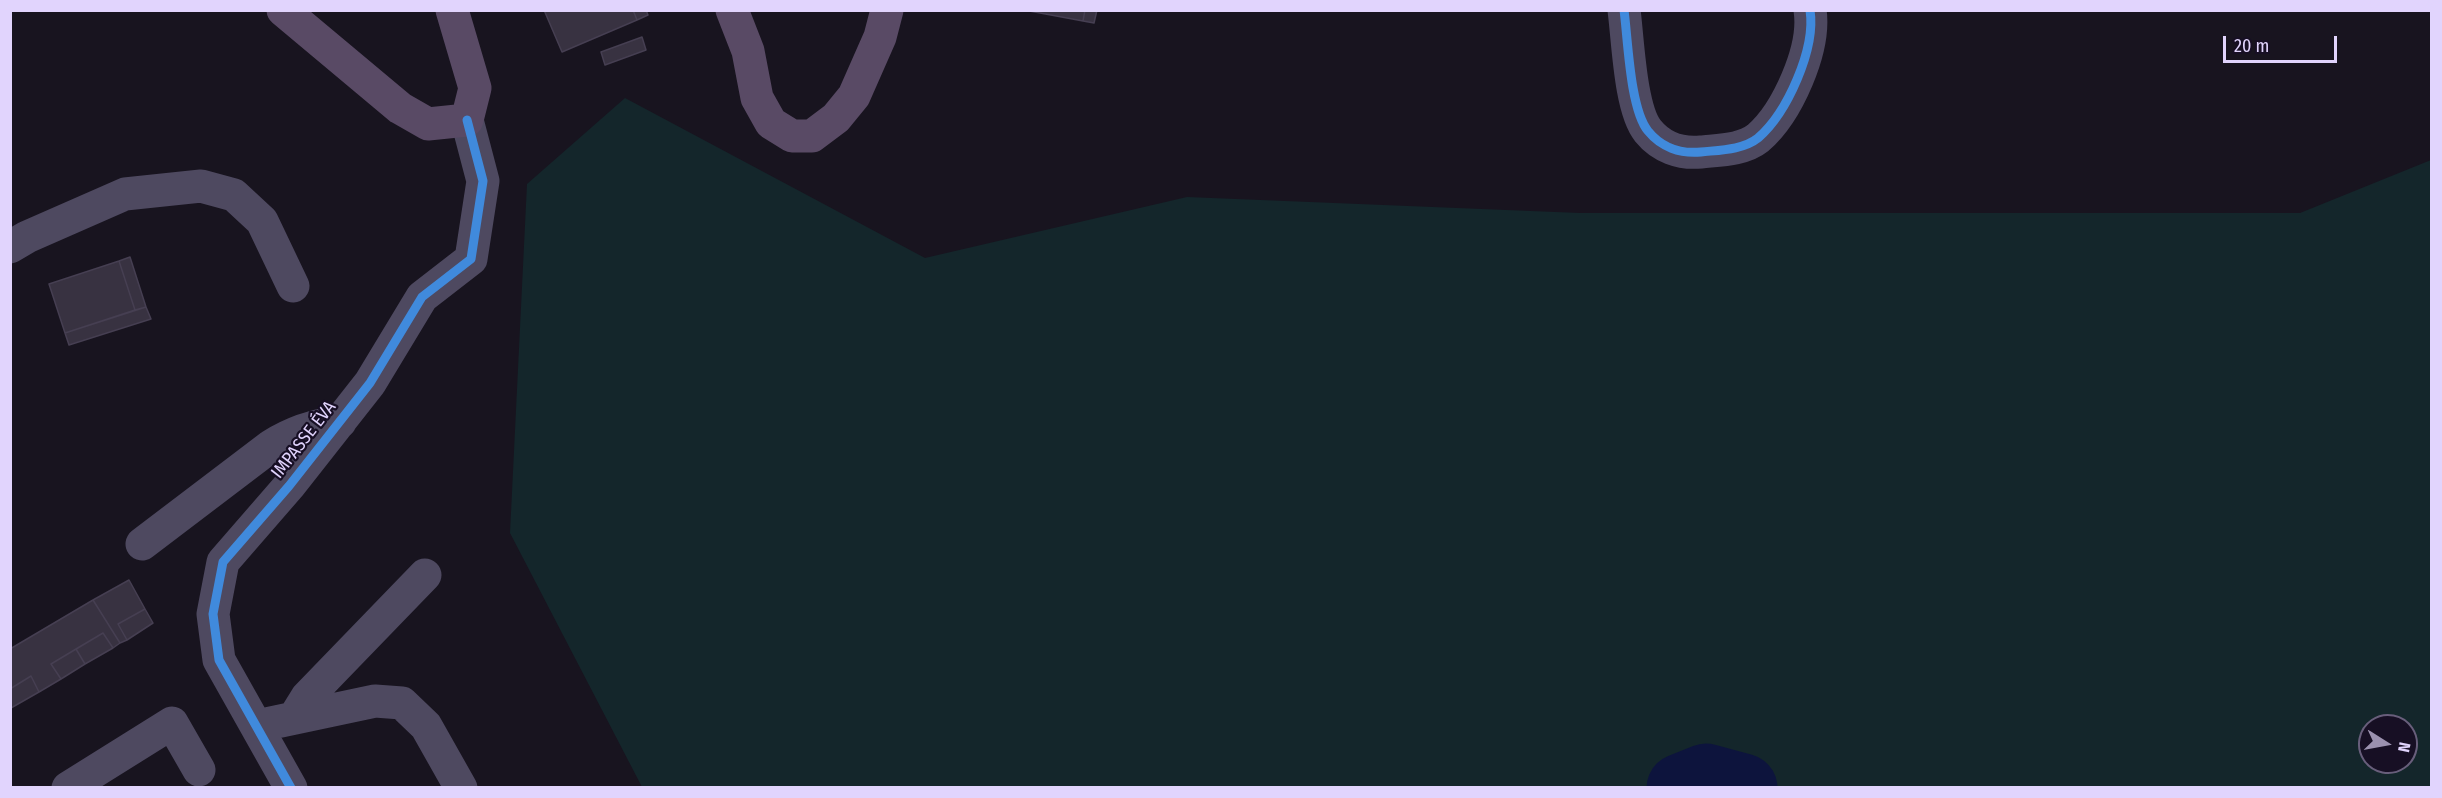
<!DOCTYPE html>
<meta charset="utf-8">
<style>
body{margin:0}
#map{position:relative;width:2442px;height:798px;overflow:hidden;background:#18141f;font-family:"Fira Sans Condensed",sans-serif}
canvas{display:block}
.frame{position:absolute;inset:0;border:12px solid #e1d4fd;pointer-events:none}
.north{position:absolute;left:2358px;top:714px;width:60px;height:60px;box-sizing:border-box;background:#170f24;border:2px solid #685e7b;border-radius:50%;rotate:101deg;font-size:16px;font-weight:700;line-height:24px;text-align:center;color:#e1d4fd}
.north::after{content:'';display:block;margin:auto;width:21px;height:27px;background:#9b91af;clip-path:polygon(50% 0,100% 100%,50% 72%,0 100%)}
.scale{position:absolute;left:2223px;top:36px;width:114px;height:27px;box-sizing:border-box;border:3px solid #e1d4fd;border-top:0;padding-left:8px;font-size:18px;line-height:21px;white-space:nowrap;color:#e1d4fd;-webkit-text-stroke:4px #170f24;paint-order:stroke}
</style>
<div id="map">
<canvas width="2442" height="798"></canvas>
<div class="frame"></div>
<div class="north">N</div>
<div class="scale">20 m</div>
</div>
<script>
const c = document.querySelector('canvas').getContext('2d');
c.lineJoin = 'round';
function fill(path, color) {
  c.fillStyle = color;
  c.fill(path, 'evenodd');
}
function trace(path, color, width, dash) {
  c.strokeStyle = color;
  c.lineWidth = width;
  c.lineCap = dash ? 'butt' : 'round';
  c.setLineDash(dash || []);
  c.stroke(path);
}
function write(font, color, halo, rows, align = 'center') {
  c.font = font + ' "Fira Sans Condensed",sans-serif';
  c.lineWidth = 4.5;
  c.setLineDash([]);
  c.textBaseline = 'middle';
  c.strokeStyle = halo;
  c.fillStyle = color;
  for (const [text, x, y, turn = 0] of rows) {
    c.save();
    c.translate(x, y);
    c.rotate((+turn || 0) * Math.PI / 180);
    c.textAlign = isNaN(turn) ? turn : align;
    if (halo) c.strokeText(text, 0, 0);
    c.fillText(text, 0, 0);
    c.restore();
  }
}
fill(new Path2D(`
 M 625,98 L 925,258 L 1187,197 L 1580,213 L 2300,213 L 2431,160 L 2431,787 L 642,787 L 510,533 L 527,184 ZM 2370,726 L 2406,726 L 2406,762 L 2370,762 Z`), '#14262b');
trace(new Path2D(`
 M 1681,788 L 1706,778 L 1743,788`), '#0d143d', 69);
const building = new Path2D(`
 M 544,10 L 633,10 L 637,20 L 562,52 Z
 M 633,10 L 646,10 L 648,15 L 637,20 Z
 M 1024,10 L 1085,10 L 1083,21 Z
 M 1085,10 L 1097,10 L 1094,23 L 1083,21 Z
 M 642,37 L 646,50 L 605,65 L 601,52 Z
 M 130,257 L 146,307 L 135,310 L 119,261 Z
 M 119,261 L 135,310 L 65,333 L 49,284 Z
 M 146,307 L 151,319 L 69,345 L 65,333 Z
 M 129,580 L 145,609 L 118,624 L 127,640 L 120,643 L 93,600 Z
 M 93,600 L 120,643 L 113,648 L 103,633 L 51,664 L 61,679 L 39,692 L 31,676 L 10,689 L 10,649 Z
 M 145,609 L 153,623 L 127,640 L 118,624 Z
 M 103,633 L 113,648 L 85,664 L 76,649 Z
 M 76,649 L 85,664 L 61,679 L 51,664 Z
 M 31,676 L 39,692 L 11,708 L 10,689 Z`);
fill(building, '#383241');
trace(building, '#463f52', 1.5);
trace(new Path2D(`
 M 1624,10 C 1628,40 1630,109 1648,131 C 1661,147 1680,154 1701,152 C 1719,150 1743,150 1758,138 C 1787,113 1816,49 1810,10
 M 10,247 L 27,237 L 125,194 L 201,186 L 234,195 L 262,221 L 293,286
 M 142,544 L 271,446 C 293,432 314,425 340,422
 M 294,718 L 307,697 L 425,575
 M 257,726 L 375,701 L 402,703 L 426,726 L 461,788
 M 68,788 L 172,723 L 199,770
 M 291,788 L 219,660 L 213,614 L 223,562 L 289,486 L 370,383 L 422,297 L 471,259 L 483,181 L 467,120`), '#4e4960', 33);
trace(new Path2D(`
 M 283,10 L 400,108 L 428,124 L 467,120 L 475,88 L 452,10
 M 732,10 L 748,51 L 757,98 L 771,123 L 792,136 L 812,136 L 836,118 L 854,96 L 880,37 L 887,10`), '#594a65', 33);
trace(new Path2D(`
 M 1624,10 C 1628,40 1630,109 1648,131 C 1661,147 1680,154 1701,152 C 1719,150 1743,150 1758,138 C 1787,113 1816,49 1810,10
 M 291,788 L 219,660 L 213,614 L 223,562 L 289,486 L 370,383 L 422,297 L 471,259 L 483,181 L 467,120`), '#408adc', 9);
write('18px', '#e1d4fd', '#170f24', [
 ["IMPASSE ÉVA",304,440,-52]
]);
</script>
